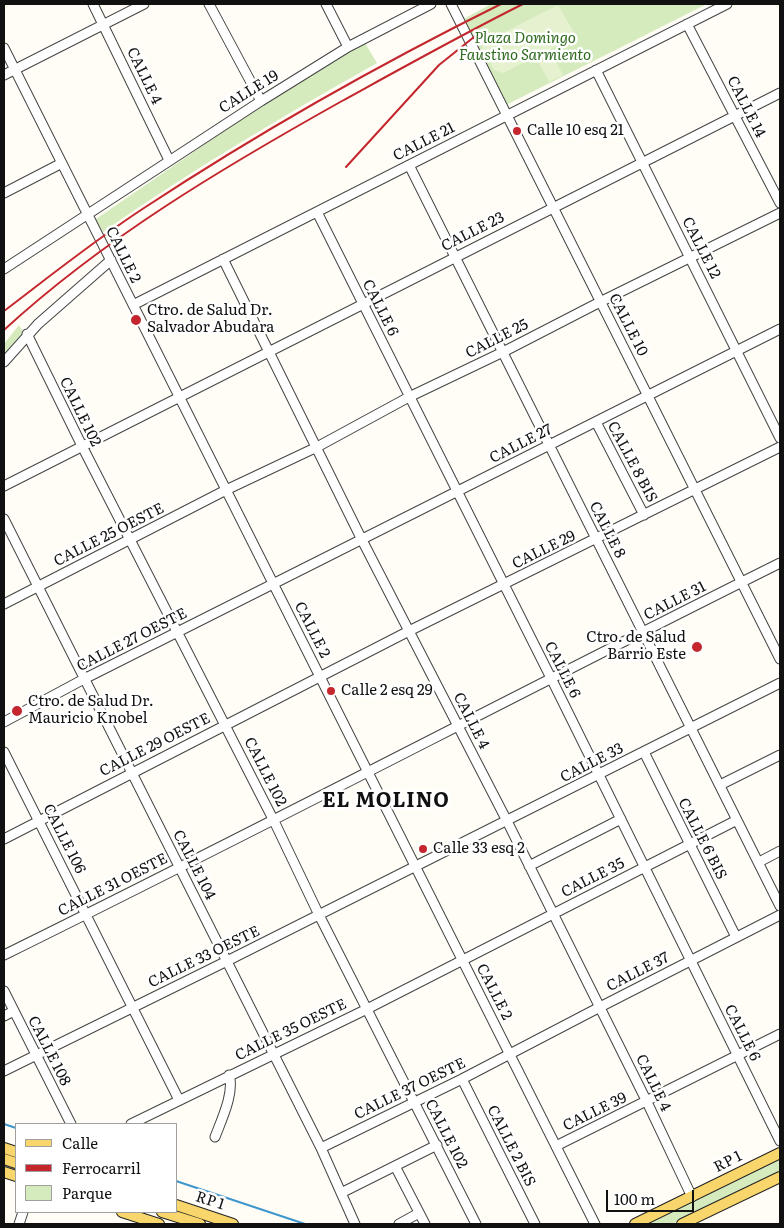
<!DOCTYPE html>
<style>
body{margin:0}
#map{position:relative;width:784px;height:1228px;overflow:hidden;background:#fffdf5;font-family:Literata,serif}
canvas{display:block}
.frame{position:absolute;inset:0;border:5px solid #111;pointer-events:none}
.legend{position:absolute;left:15px;top:1123px;width:162px;height:90px;box-sizing:border-box;background:#fff;border:1px solid #a0a0a0;margin:0;padding:6px 9px;list-style:none;font-size:15px;color:#111}
.legend li{display:flex;align-items:center;gap:10px;height:25px}
.legend b{width:25px;border:1px solid #a0a0a0}
.scale{position:absolute;left:606px;top:1190px;width:88px;height:22px;box-sizing:border-box;border:2px solid #111;border-top:0;padding-left:6px;font-size:15px;line-height:18px;white-space:nowrap;color:#111;-webkit-text-stroke:4px #fff;paint-order:stroke}
</style>
<div id="map">
<canvas width="784" height="1228"></canvas>
<div class="frame"></div>
<ul class="legend">
<li><b style="height:6px;background:#f9d66b"></b>Calle</li>
<li><b style="height:6px;background:#c4262e"></b>Ferrocarril</li>
<li><b style="height:14px;background:#d5ebbd"></b>Parque</li>
</ul>
<div class="scale">100 m</div>
</div>
<script>
const c = document.querySelector('canvas').getContext('2d');
c.lineJoin = 'round';
function fill(path, color) {
  c.fillStyle = color;
  c.fill(path, 'evenodd');
}
function trace(path, color, width, dash) {
  c.strokeStyle = color;
  c.lineWidth = width;
  c.lineCap = dash ? 'butt' : 'round';
  c.setLineDash(dash || []);
  c.stroke(path);
}
function write(font, color, halo, rows, align = 'center') {
  c.font = font + ' Literata,serif';
  c.lineWidth = 5;
  c.setLineDash([]);
  c.textBaseline = 'middle';
  c.strokeStyle = halo;
  c.fillStyle = color;
  for (const [text, x, y, turn = 0] of rows) {
    c.save();
    c.translate(x, y);
    c.rotate((+turn || 0) * Math.PI / 180);
    c.textAlign = isNaN(turn) ? turn : align;
    if (halo) c.strokeText(text, 0, 0);
    c.fillText(text, 0, 0);
    c.restore();
  }
}
fill(new Path2D(`
 M 491,4 L 707,4 L 506,105 L 462,20 Z
 M 365,43 L 377,63 C 283,116 191,170 103,232 L 96,219 L 249,114 Z
 M 19,325 L 23,332 L 4,355 L 4,344 Z
 M 780,1157 L 780,1171 L 672,1224 L 647,1224 Z`), '#d5ebbd');
fill(new Path2D(`
 M 558,5 L 576,36 L 503,73 L 494,70 L 481,44 Z
 M 553,56 L 563,75 L 549,82 L 539,63 Z`), '#e6f2cf');
trace(new Path2D(`
 M 4,1124 L 16,1128
 M 176,1181 L 305,1224`), '#3f96cf', 2);
const minor = new Path2D(`
 M 93,4 L 169,160
 M 209,4 L 261,101
 M 326,4 L 348,47
 M 451,4 L 780,659
 M 687,24 L 780,203
 M 4,48 L 595,1224
 M 596,70 L 780,438
 M 4,75 L 144,4
 M 409,165 L 780,906
 M 4,193 L 62,163
 M 317,212 L 551,678 L 780,1141
 M 223,259 L 362,540 L 507,821 L 647,1102 L 692,1197
 M 4,269 L 261,101 L 348,47 L 431,4
 M 133,305 L 727,4
 M 27,334 L 82,446 L 274,821 L 319,915 L 476,1224
 M 4,362 L 38,324 L 111,260
 M 596,422 L 644,515
 M 4,486 L 780,93
 M 4,519 L 321,1148 L 355,1224
 M 4,604 L 226,490 L 317,447 L 409,397 L 503,352 L 600,302 L 780,213
 M 4,722 L 84,679 L 780,329
 M 4,752 L 179,1100
 M 644,752 L 736,937
 M 720,785 L 780,755
 M 4,839 L 409,631 L 780,447
 M 759,862 L 780,851
 M 529,866 L 621,819
 M 4,955 C 264,827 521,692 780,563
 M 4,991 L 71,1124
 M 4,1016 L 14,1011
 M 4,1071 L 227,961 L 780,683
 M 462,1079 L 535,1224
 M 131,1124 L 367,1009 L 737,820
 M 215,1137 C 221,1121 235,1092 229,1075
 M 556,1146 L 780,1034
 M 321,1148 L 462,1079 L 600,1007 L 780,915
 M 395,1166 L 425,1224
 M 341,1193 L 437,1145
 M 19,1224 L 23,1212
 M 399,1224 L 419,1213`);
const major = new Path2D(`
 M 4,1148 L 16,1152
 M 4,1159 L 16,1163
 M 4,1172 L 16,1176
 M 176,1205 L 233,1224
 M 122,1212 L 159,1224
 M 162,1212 L 200,1224
 M 635,1224 L 780,1153
 M 682,1224 L 780,1177`);
trace(minor, '#444', 11);
trace(major, '#222', 12);
trace(minor, '#fff', 9);
trace(major, '#f9d66b', 10);
trace(new Path2D(`
 M 346,167 L 439,65 L 479,33
 M 4,311 C 50,276 95,240 144,208 C 258,133 378,65 501,4
 M 4,330 C 104,238 224,167 342,101 C 402,68 461,35 523,4`), '#c4262e', 2);
for (const [x, y, r, color] of [
 [517,131,5,"#c4262e"],
 [136,320,6,"#c4262e"],
 [697,647,6,"#c4262e"],
 [331,691,5,"#c4262e"],
 [17,711,6,"#c4262e"],
 [423,849,5,"#c4262e"]
]) {
  const dot = new Path2D();
  dot.arc(x, y, r, 0, 2 * Math.PI);
  c.fillStyle = color;
  c.fill(dot);
  trace(dot, '#fff', 2);
}
write('italic 15px', '#2f6b1f', '#fff', [
 ["Plaza Domingo",525,39],
 ["Faustino Sarmiento",525,56]
]);
write('15px', '#111', '#fff', [
 ["CALLE 4",144,76,64],
 ["CALLE 19",249,92,-32],
 ["CALLE 14",746,107,63],
 ["CALLE 21",424,142,-27],
 ["CALLE 23",473,232,-27],
 ["CALLE 12",701,248,63],
 ["CALLE 2",123,255,64],
 ["CALLE 6",380,308,63],
 ["CALLE 10",628,325,63],
 ["CALLE 25",497,339,-27],
 ["CALLE 102",80,412,64],
 ["CALLE 27",521,444,-27],
 ["CALLE 8 BIS",632,462,62],
 ["CALLE 8",607,530,63],
 ["CALLE 25 OESTE",109,535,-27],
 ["CALLE 29",544,550,-26],
 ["CALLE 31",675,601,-27],
 ["CALLE 2",312,630,63],
 ["CALLE 27 OESTE",132,640,-27],
 ["CALLE 6",562,670,63],
 ["CALLE 4",471,721,63],
 ["CALLE 29 OESTE",155,745,-27],
 ["CALLE 33",592,763,-27],
 ["CALLE 102",265,772,63],
 ["CALLE 106",64,839,63],
 ["CALLE 6 BIS",702,839,63],
 ["CALLE 104",194,865,63],
 ["CALLE 35",593,878,-27],
 ["CALLE 31 OESTE",113,885,-27],
 ["CALLE 33 OESTE",204,957,-26],
 ["CALLE 37",638,972,-27],
 ["CALLE 2",494,992,63],
 ["CALLE 35 OESTE",291,1030,-26],
 ["CALLE 6",742,1033,63],
 ["CALLE 108",49,1051,63],
 ["CALLE 4",653,1083,64],
 ["CALLE 37 OESTE",410,1089,-26],
 ["CALLE 39",595,1112,-26],
 ["CALLE 102",446,1134,63],
 ["CALLE 2 BIS",511,1146,63],
 ["RP 1",728,1162,-27],
 ["RP 1",210,1201,18]
]);
write('15px', '#111', '#fff', [
 ["Calle 10 esq 21",527,131],
 ["Ctro. de Salud Dr.",147,311],
 ["Salvador Abudara",147,328],
 ["Ctro. de Salud",686,638,"right"],
 ["Barrio Este",686,655,"right"],
 ["Calle 2 esq 29",341,691],
 ["Ctro. de Salud Dr.",28,702],
 ["Mauricio Knobel",28,719],
 ["Calle 33 esq 2",433,849]
], 'left');
c.letterSpacing = '1px';
write('bold 20px', '#111', '#fff', [
 ["EL MOLINO",386,801]
]);
c.letterSpacing = '0px';
</script>
